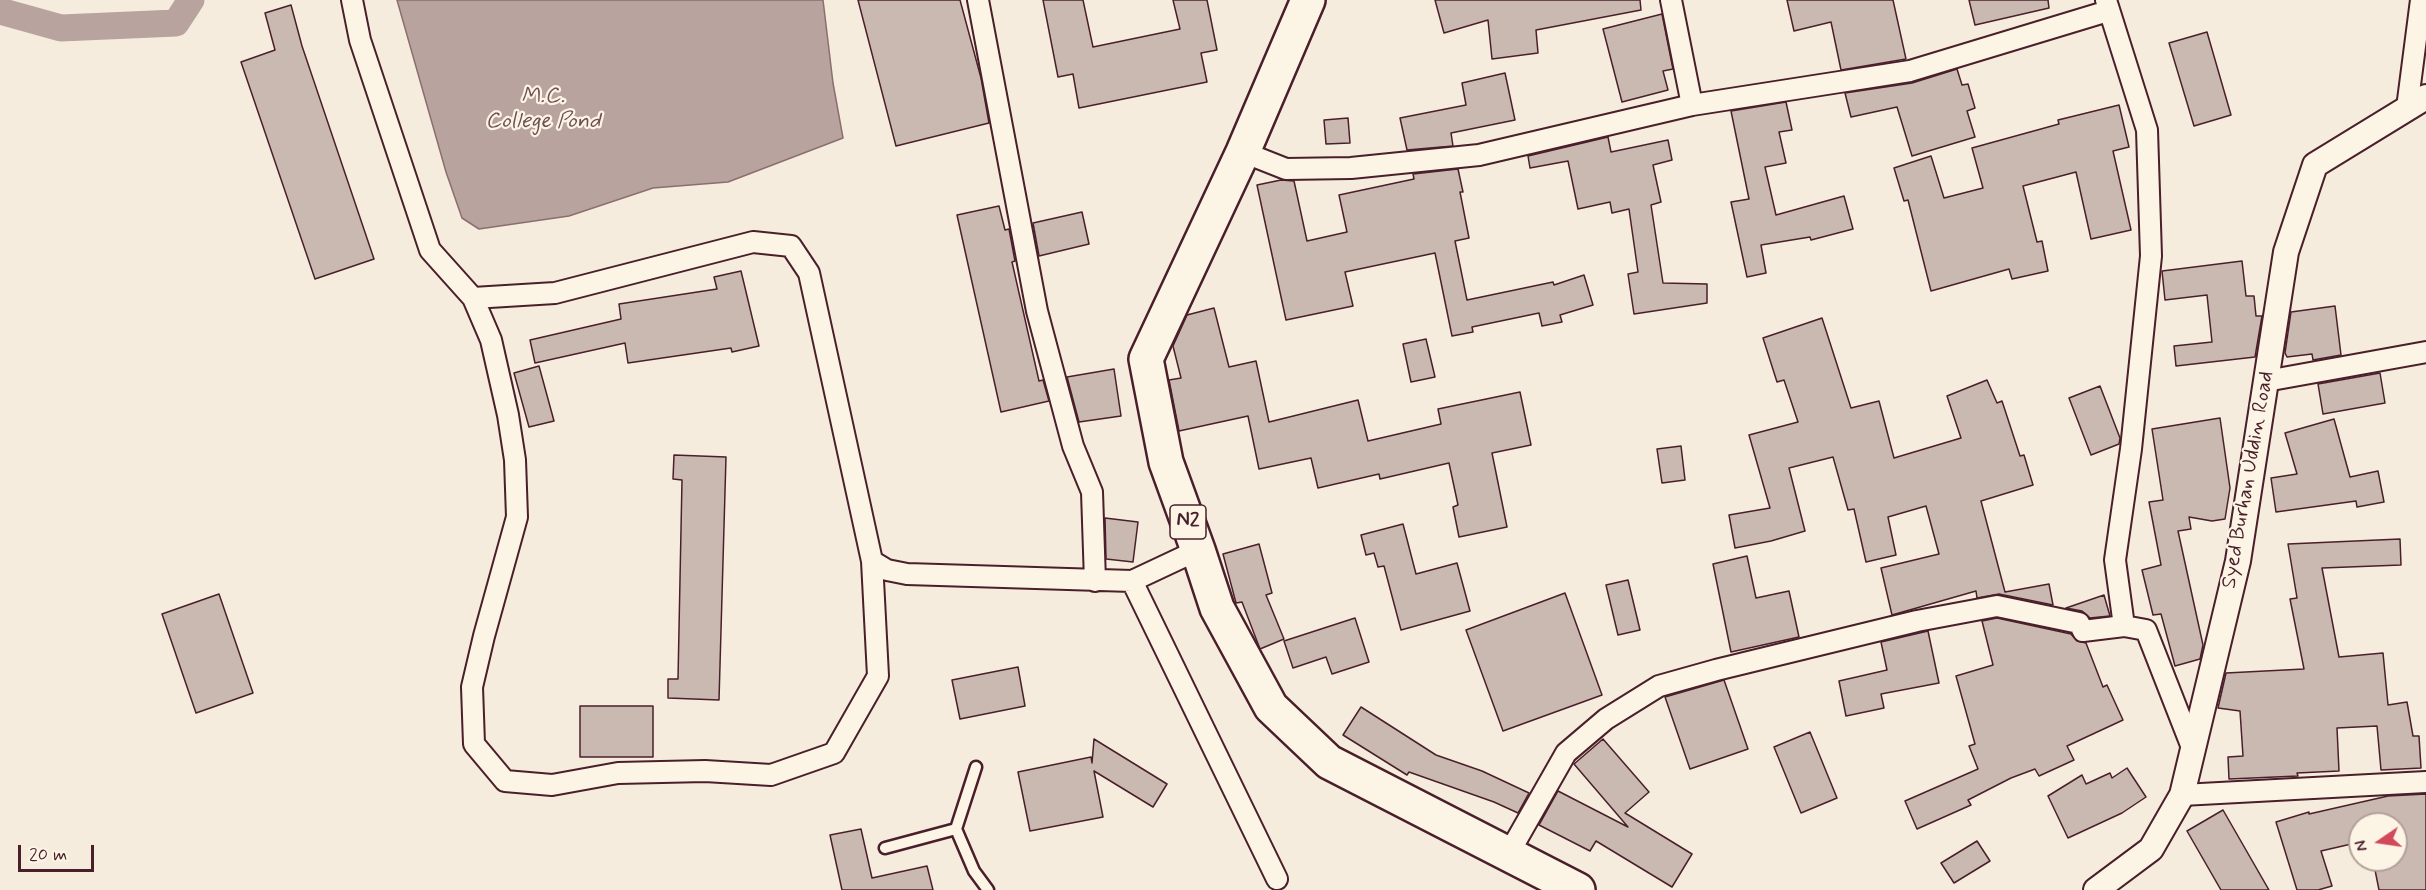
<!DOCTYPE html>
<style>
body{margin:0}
#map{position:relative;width:2426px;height:890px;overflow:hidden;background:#f5ecde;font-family:Mynerve,sans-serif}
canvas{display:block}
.north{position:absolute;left:2348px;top:812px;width:60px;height:60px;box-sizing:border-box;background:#fcf5e5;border:2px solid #b59f9b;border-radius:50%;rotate:257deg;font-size:16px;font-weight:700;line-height:24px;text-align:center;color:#4a1f2b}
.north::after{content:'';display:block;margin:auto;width:21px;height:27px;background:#d1495b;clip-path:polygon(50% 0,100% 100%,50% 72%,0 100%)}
.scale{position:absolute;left:18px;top:845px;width:76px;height:27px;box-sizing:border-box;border:3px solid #4a1f2b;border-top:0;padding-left:8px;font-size:18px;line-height:21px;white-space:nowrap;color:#4a1f2b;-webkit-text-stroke:4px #fcf5e5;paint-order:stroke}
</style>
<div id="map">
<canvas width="2426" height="890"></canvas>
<div class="north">N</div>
<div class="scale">20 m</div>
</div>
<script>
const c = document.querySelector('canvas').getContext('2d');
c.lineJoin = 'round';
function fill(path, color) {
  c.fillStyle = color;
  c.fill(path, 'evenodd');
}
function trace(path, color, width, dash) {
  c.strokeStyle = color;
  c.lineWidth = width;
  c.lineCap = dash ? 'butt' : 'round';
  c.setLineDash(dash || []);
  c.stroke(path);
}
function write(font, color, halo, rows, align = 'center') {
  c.font = font + ' Mynerve,sans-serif';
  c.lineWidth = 4.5;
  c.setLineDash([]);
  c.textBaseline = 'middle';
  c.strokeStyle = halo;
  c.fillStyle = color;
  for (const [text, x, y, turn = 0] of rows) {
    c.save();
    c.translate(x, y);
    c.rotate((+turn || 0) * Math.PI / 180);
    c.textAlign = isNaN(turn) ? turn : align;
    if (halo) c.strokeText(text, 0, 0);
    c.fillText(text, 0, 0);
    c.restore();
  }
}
const water = new Path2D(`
 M 397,0 L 823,0 L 833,83 L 843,138 L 728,182 L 653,188 L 569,216 L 479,229 L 462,218 L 446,172 Z`);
fill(water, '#b8a39e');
trace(water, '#8c6e70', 1.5);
trace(new Path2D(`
 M 0,11 L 61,28 L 176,23 L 191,0`), '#b8a39e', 27);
const building = new Path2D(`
 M 858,0 L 960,0 L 981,78 L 989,123 L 896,146 Z
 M 1043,0 L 1083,0 L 1093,47 L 1180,29 L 1173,0 L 1207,0 L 1217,50 L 1201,53 L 1207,82 L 1079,108 L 1073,74 L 1058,77 Z
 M 1435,0 L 1640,0 L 1641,10 L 1536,30 L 1538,53 L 1492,59 L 1488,20 L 1444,33 Z
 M 1787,0 L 1893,0 L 1906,59 L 1841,70 L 1831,22 L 1794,31 Z
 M 1969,0 L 2048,0 L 2049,8 L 1975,25 Z
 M 291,5 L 302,46 L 374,259 L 315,279 L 241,62 L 275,50 L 265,13 Z
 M 1662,14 L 1673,69 L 1663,71 L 1668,90 L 1622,102 L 1603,29 Z
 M 2207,32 L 2231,115 L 2194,126 L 2169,43 Z
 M 1957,69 L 1962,85 L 1968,84 L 1975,108 L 1967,111 L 1975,137 L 1912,156 L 1897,107 L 1851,117 L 1845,93 L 1912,83 Z
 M 1505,73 L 1515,120 L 1451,133 L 1453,146 L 1407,150 L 1400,118 L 1466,105 L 1462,83 Z
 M 1786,102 L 1792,130 L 1779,132 L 1786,163 L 1765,167 L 1776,215 L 1844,196 L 1853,229 L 1811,240 L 1810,237 L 1761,245 L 1766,273 L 1747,277 L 1731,202 L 1749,199 L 1731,111 Z
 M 2119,105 L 2129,147 L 2113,151 L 2131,230 L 2091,239 L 2076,172 L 2023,186 L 2037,242 L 2042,241 L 2048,271 L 2012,279 L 2009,269 L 1931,291 L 1908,200 L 1904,201 L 1894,168 L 1931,156 L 1944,198 L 1983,188 L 1972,148 L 2059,124 L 2058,120 Z
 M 1348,118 L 1350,143 L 1326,144 L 1324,120 Z
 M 1608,137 L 1611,152 L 1668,140 L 1672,160 L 1653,165 L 1661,202 L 1651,205 L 1663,283 L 1707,284 L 1707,303 L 1634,314 L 1628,274 L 1638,272 L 1629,209 L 1612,213 L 1610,202 L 1578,209 L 1568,161 L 1530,168 L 1528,156 Z
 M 1458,169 L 1463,192 L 1460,192 L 1469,238 L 1455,241 L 1467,300 L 1553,282 L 1554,285 L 1584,275 L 1593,305 L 1560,315 L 1562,322 L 1542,326 L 1539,313 L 1472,327 L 1473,332 L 1452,336 L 1435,253 L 1345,272 L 1353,306 L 1286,320 L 1257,185 L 1281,180 L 1294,181 L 1307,241 L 1347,232 L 1339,195 L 1414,179 L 1413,174 Z
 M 999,206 L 1005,230 L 1009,229 L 1015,261 L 1012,262 L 1039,381 L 1043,380 L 1049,401 L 1001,412 L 957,215 Z
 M 1082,212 L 1089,244 L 1039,256 L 1033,223 Z
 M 2242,261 L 2246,296 L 2254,296 L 2256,316 L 2262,316 L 2255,357 L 2176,366 L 2174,346 L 2212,342 L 2207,295 L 2165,300 L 2162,271 Z
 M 741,271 L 759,346 L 732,352 L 731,348 L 628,363 L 625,343 L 535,363 L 530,340 L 621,319 L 619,304 L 717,289 L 714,277 Z
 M 2335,306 L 2341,355 L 2313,360 L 2312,354 L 2287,357 L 2285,353 L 2291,312 Z
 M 1214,308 L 1229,367 L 1256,361 L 1269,422 L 1358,400 L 1368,441 L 1441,424 L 1438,409 L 1520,392 L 1531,445 L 1492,453 L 1507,527 L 1459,537 L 1453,507 L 1458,505 L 1449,463 L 1380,479 L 1379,474 L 1318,488 L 1311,458 L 1259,469 L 1248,416 L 1179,431 L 1169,380 L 1181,378 L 1173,346 L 1187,315 Z
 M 1822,318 L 1851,408 L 1879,401 L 1894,458 L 1961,438 L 1947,396 L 1987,380 L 1997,403 L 2002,401 L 2020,456 L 2024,455 L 2033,485 L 1981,501 L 2005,592 L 2049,584 L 2053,605 L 1999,594 L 1977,598 L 1976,591 L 1892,615 L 1881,568 L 1939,554 L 1926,506 L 1888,517 L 1896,555 L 1866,562 L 1854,509 L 1848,510 L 1833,457 L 1789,468 L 1805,531 L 1771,541 L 1735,548 L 1729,515 L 1770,508 L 1749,435 L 1798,422 L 1784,380 L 1777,382 L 1763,338 Z
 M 1426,339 L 1435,377 L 1411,382 L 1403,344 Z
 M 539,366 L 554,421 L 529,427 L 514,373 Z
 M 1114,369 L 1121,416 L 1079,422 L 1067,377 Z
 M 2380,373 L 2385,403 L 2323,414 L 2318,384 Z
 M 2100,386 L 2120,438 L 2119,444 L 2091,455 L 2069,398 Z
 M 2220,418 L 2230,488 L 2225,519 L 2212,521 L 2189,517 L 2191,529 L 2178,531 L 2203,645 L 2200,659 L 2175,666 L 2161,614 L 2153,615 L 2142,570 L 2161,565 L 2149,502 L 2163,500 L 2152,429 Z
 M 2334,419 L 2350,477 L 2378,471 L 2384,502 L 2357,507 L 2356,501 L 2276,512 L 2271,478 L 2297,474 L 2285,433 Z
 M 1681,446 L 1685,480 L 1662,483 L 1657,449 Z
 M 674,455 L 726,457 L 719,700 L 668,698 L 668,679 L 678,679 L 682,480 L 673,479 Z
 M 1105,518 L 1138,522 L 1133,562 L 1106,559 Z
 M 1403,524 L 1416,574 L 1457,563 L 1470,611 L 1401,630 L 1384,566 L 1378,567 L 1374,553 L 1366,555 L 1361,535 Z
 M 2400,539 L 2401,565 L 2322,568 L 2339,657 L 2383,653 L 2388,705 L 2407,702 L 2413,736 L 2419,736 L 2421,768 L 2381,770 L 2377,726 L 2337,728 L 2339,771 L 2297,773 L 2298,776 L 2229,779 L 2228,757 L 2243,756 L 2240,711 L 2218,708 L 2226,673 L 2304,669 L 2290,599 L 2297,598 L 2288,544 Z
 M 1259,544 L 1272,593 L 1266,595 L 1284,639 L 1260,649 L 1242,602 L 1236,603 L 1223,554 Z
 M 1747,556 L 1756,598 L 1789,591 L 1799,637 L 1731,652 L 1713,564 Z
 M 1628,580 L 1640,630 L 1618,635 L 1606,585 Z
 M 1565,593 L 1602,695 L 1503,731 L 1466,630 Z
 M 219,594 L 253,693 L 196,713 L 162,614 Z
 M 2104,595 L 2110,616 L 2090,618 L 2082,611 L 2066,608 Z
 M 1355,618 L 1369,662 L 1332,674 L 1326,657 L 1293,668 L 1284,641 Z
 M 1997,618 L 2071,634 L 2077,641 L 2086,643 L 2103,687 L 2107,685 L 2123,720 L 2067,746 L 2074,760 L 2039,776 L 2035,769 L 2011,778 L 1968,800 L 1971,805 L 1917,829 L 1905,801 L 1978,769 L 1969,746 L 1975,744 L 1956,676 L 1993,665 L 1982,621 Z
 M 1928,631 L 1939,683 L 1881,694 L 1884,708 L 1846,716 L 1839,681 L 1887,670 L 1881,642 Z
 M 1018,667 L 1025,706 L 960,719 L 952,680 Z
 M 1724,680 L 1748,749 L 1690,769 L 1665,697 Z
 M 580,706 L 653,706 L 653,757 L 580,757 Z
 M 1361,707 L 1436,755 L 1482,771 L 1529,793 L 1518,813 L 1494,802 L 1409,772 L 1407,775 L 1343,735 Z
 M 1810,732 L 1837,798 L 1801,813 L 1774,747 Z
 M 1094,739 L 1167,784 L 1153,807 L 1094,771 L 1103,817 L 1030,831 L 1018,772 L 1091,757 L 1092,763 Z
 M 1603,739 L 1649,792 L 1625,813 L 1692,854 L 1672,887 L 1596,841 L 1590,851 L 1539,825 L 1558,791 L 1628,827 L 1574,764 Z
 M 2127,768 L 2146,797 L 2122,813 L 2068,838 L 2048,796 L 2082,775 L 2086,784 L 2110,773 L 2112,778 Z
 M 2426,794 L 2426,890 L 2379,890 L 2373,860 L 2396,860 L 2396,824 L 2360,824 L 2360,842 L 2321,851 L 2332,886 L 2318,890 L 2297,890 L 2276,822 L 2309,812 L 2309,814 L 2388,796 Z
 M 2223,810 L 2269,890 L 2221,890 L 2187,831 Z
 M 861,829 L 872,878 L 927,866 L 933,890 L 842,890 L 830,835 Z
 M 1977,841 L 1990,861 L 1954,883 L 1941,863 Z`);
fill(building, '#cab9b1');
trace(building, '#4a1f2b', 1.5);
const service = new Path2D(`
 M 956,829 L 974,871 L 988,890
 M 885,848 L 956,829 L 976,767`);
const minor = new Path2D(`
 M 352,0 L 360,40 L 430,250 L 473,298 L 491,340 L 508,415 L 515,460 L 517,517 L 484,636 L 472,687 L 474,744 L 505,781 L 552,785 L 618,773 L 705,771 L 771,775 L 834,753 L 878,676 L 872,561
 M 978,0 L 1037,311 L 1073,446 L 1092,492 L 1095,581
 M 1671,0 L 1692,105
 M 2106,0 L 2147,130 L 2151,256 L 2131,449 L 2115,560 L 2124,626 L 2146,630 L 2193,750
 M 2407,108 L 2421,0
 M 1243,152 L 1286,169 L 1351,168 L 1479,155 L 1692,105 L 1910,71 L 2108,11
 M 473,298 L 555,293 L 753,242 L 791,246 L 809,273 L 872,561 L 887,570 L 907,574 L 1132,581 L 1198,550
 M 2266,381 L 2426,352
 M 1132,581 L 1277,879
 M 2182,795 L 2426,782
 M 1509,853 L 1566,753 L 1606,719 L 1659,686 L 1716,670 L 1917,621 L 1997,606 L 2079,623 L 2083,631 L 2124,626`);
const tertiary = new Path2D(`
 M 2096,890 L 2151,849 L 2182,795 L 2238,561 L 2286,252 L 2315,165 L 2426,97`);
const trunk = new Path2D(`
 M 1308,0 L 1243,152 L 1146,359 L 1166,462 L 1198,550 L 1217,608 L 1271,707 L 1329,762 L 1578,890`);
trace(service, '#4a1f2b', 15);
trace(minor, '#4a1f2b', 24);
trace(tertiary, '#4a1f2b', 28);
trace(trunk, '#4a1f2b', 38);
trace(service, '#fcf5e5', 10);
trace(minor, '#fcf5e5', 20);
trace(tertiary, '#fcf5e5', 24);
trace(trunk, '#fcf5e5', 33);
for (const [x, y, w] of [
 [1188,522,36]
]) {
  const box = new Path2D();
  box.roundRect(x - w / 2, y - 17, w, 34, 4.5);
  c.fillStyle = '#fcf5e5';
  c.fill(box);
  trace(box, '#4a1f2b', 1.5);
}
write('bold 20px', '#4a1f2b', null, [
 ["N2",1188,522]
]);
write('21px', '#4a1f2b', '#fcf5e5', [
 ["Syed Burhan Uddin Road",2249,480,-80]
]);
write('italic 22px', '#704d53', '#fcf5e5', [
 ["M.C.",543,97],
 ["College Pond",543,122]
]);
</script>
